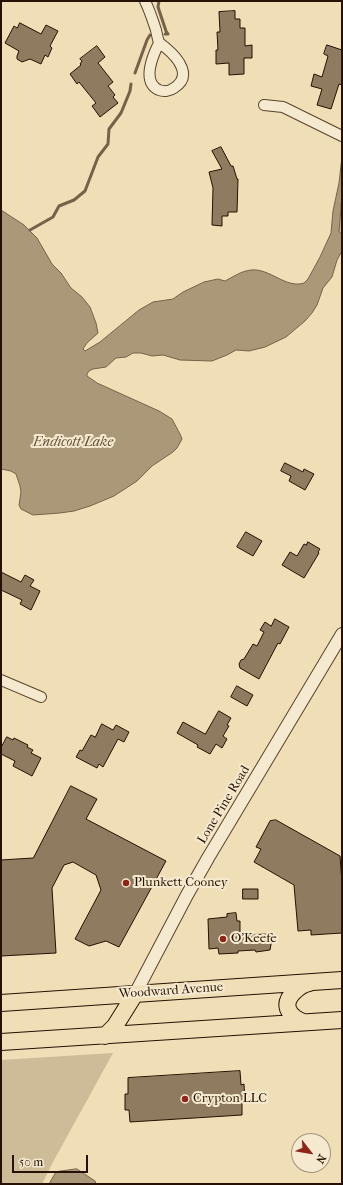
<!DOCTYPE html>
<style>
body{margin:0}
#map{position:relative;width:343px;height:1185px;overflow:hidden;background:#f0deb6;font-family:"IM FELL French Canon",serif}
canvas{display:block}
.frame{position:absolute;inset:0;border:2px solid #261001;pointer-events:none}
.north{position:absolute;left:291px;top:1133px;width:40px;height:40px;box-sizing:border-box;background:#f5ead0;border:1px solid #a2937d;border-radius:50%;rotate:121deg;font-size:11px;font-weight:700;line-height:16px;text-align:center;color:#261001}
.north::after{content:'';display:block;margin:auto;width:14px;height:18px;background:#8f2418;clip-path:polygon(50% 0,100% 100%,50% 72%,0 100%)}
.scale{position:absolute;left:12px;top:1155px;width:76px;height:18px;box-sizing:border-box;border:2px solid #261001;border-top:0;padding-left:5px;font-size:12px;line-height:14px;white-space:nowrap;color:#261001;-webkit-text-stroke:3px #f5ead0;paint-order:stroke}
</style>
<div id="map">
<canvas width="343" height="1185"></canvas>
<div class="frame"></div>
<div class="north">N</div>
<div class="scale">50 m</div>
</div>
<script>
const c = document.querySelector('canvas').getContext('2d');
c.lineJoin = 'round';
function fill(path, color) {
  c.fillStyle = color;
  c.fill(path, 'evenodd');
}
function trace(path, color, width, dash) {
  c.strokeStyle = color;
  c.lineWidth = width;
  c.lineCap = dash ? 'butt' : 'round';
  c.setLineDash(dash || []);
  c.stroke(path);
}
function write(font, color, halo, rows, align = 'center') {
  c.font = font + ' "IM FELL French Canon",serif';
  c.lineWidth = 4;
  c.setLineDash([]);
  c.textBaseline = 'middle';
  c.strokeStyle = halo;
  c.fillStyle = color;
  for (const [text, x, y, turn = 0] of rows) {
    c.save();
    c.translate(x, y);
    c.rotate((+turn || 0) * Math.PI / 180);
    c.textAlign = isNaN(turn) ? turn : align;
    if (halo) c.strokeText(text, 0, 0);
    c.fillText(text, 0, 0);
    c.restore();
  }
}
fill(new Path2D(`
 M 342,199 L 342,234 L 339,232 L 341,208 L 341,204 Z
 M 113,1053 L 53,1162 L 42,1184 L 1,1184 L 1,1060 Z`), '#cebb97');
const water = new Path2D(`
 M 342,157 L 342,199 L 341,204 L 341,208 L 339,232 L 342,234 L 342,251 L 337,260 L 332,277 L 323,288 L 317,305 L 312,313 L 305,321 L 286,337 L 265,347 L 249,351 L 236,350 L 227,355 L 212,361 L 180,360 L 163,355 L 152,356 L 141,353 L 133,353 L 126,357 L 116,358 L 106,367 L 93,369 L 89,371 L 87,374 L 87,376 L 97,383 L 159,411 L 172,419 L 180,434 L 182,439 L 177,448 L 173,452 L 152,466 L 137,481 L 114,496 L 90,506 L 74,511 L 60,513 L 33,515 L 21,509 L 19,505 L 21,492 L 20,486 L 16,474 L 11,471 L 1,469 L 1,210 L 24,225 L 37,238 L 52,264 L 61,273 L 71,288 L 82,297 L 90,307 L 96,323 L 98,333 L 87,343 L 83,349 L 85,351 L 100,342 L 139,310 L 153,302 L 173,299 L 183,292 L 204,282 L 218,279 L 225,281 C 233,277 241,271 251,270 C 270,268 286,289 304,283 L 308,279 L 320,257 L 331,233 L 333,211 L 339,183 Z
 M 77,1169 L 95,1181 L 96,1184 L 49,1184 L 56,1172 Z`);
fill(water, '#ab9878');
trace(water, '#766248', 1);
trace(new Path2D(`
 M 159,1 L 158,7 L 166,31 L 168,34 L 165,34
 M 135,73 L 147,40 L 150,35
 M 30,230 L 53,217 L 59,206 L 74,200 L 85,191 L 98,157 L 108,144 L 109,129 L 121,113 L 130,91 L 131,84`), '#766248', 3);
const building = new Path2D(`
 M 235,11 L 235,19 L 240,19 L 240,28 L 245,28 L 245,46 L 252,45 L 252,58 L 244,58 L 244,74 L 229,75 L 229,63 L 216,64 L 216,50 L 218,50 L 217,32 L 220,32 L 219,12 Z
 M 20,23 L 41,34 L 46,25 L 58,31 L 50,46 L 52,48 L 48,57 L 45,55 L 41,64 L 30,59 L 22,62 L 17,59 L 17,56 L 19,51 L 5,43 L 14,26 L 17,28 Z
 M 327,45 L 342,50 L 342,85 L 339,84 L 331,109 L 317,105 L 322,89 L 311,86 L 314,74 L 322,77 L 328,56 L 324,54 Z
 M 97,46 L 105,57 L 98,63 L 113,82 L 108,86 L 115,95 L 113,97 L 118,103 L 100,117 L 92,106 L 96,103 L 79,82 L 77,84 L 70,74 L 81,65 L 80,64 L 82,61 L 80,59 Z
 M 221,147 L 231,166 L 233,166 L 237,179 L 238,179 L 237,212 L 228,212 L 228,216 L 222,216 L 222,226 L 212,225 L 213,188 L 209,172 L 222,169 L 212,151 Z
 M 285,463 L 303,472 L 304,469 L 314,474 L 305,490 L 289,481 L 291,476 L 281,471 Z
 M 246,532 L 262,541 L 253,556 L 237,547 Z
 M 308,542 L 320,549 L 318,552 L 319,553 L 304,578 L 282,565 L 290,552 L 297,556 L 304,544 L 306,545 Z
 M 1,572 L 21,582 L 25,575 L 34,580 L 30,586 L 40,591 L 31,610 L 20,604 L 22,600 L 1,590 Z
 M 275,619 L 289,627 L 280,644 L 278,643 L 259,679 L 240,668 L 239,664 L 241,660 L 244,659 L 253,644 L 257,646 L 264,632 L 260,630 L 265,622 L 271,626 Z
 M 237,686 L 253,695 L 247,706 L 231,697 Z
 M 219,711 L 231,718 L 227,725 L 229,726 L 223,736 L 227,739 L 222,748 L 216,744 L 210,754 L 197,747 L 198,745 L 177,733 L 183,722 L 205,734 Z
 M 102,724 L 113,730 L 116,725 L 129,732 L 124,742 L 118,739 L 103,767 L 99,764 L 97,768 L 76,757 L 80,750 L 82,751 L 91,735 L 95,737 Z
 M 7,737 L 13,740 L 14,738 L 28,745 L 27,747 L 33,750 L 31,753 L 41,758 L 32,776 L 13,766 L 15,761 L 1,754 L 1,748 Z
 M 71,786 L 97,799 L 86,819 L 166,861 L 119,947 L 106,941 L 89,946 L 75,939 L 101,890 L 96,875 L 73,862 L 64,865 L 52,888 L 56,953 L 1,956 L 1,860 L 33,858 Z
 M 276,820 L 340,856 L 342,883 L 342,933 L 311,935 L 311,930 L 298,931 L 294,885 L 254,862 L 261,849 L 256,847 L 270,821 Z
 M 243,889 L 258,889 L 258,899 L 243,899 Z
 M 236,913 L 237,921 L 240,921 L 240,935 L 270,934 L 271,939 L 272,939 L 270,950 L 256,952 L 255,950 L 238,951 L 238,953 L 219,954 L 218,948 L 209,949 L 208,919 L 227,917 L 227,914 Z
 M 240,1071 L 241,1085 L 244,1084 L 245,1103 L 242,1103 L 242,1115 L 130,1122 L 129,1110 L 125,1110 L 125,1094 L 128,1094 L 128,1078 Z`);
fill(building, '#8f7b5f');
trace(building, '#261001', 1);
const minor = new Path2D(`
 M 145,1 C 149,9 152,18 155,27 C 157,32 157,38 159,42 C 160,44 164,46 166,48 C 178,58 193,76 174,88 C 170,91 164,92 159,90 C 141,82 153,55 159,43
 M 264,105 L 283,107 L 342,136
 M 1,680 L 41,697`);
const tertiary = new Path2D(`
 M 135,994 L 187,895 L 208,858 L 342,634`);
const primary = new Path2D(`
 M 1,1003 L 342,980
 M 303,1022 C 288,1016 281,1004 295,991 C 299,987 303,984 309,983
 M 105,1036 L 115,1026 L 135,994
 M 1,1042 L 342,1020`);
trace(minor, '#58442e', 12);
trace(tertiary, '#58442e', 14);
trace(primary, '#261001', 18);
trace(minor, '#f5ead0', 10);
trace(tertiary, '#f5ead0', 12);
trace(primary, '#f0deb6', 16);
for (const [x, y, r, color] of [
 [126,883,4,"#8f2418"],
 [223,939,4,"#8f2418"],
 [185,1099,4,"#8f2418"]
]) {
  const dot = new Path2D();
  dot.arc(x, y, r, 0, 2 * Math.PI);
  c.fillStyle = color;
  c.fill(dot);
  trace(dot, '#f5ead0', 1.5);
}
write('13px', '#261001', '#f5ead0', [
 ["Lone Pine Road",224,805,-59],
 ["Woodward Avenue",171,991,-4]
]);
write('13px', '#261001', '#f5ead0', [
 ["Plunkett Cooney",134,883],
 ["O'Keefe",231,939],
 ["Crypton LLC",193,1099]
], 'left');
write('italic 14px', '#624d37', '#f5ead0', [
 ["Endicott Lake",73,443]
]);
</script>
